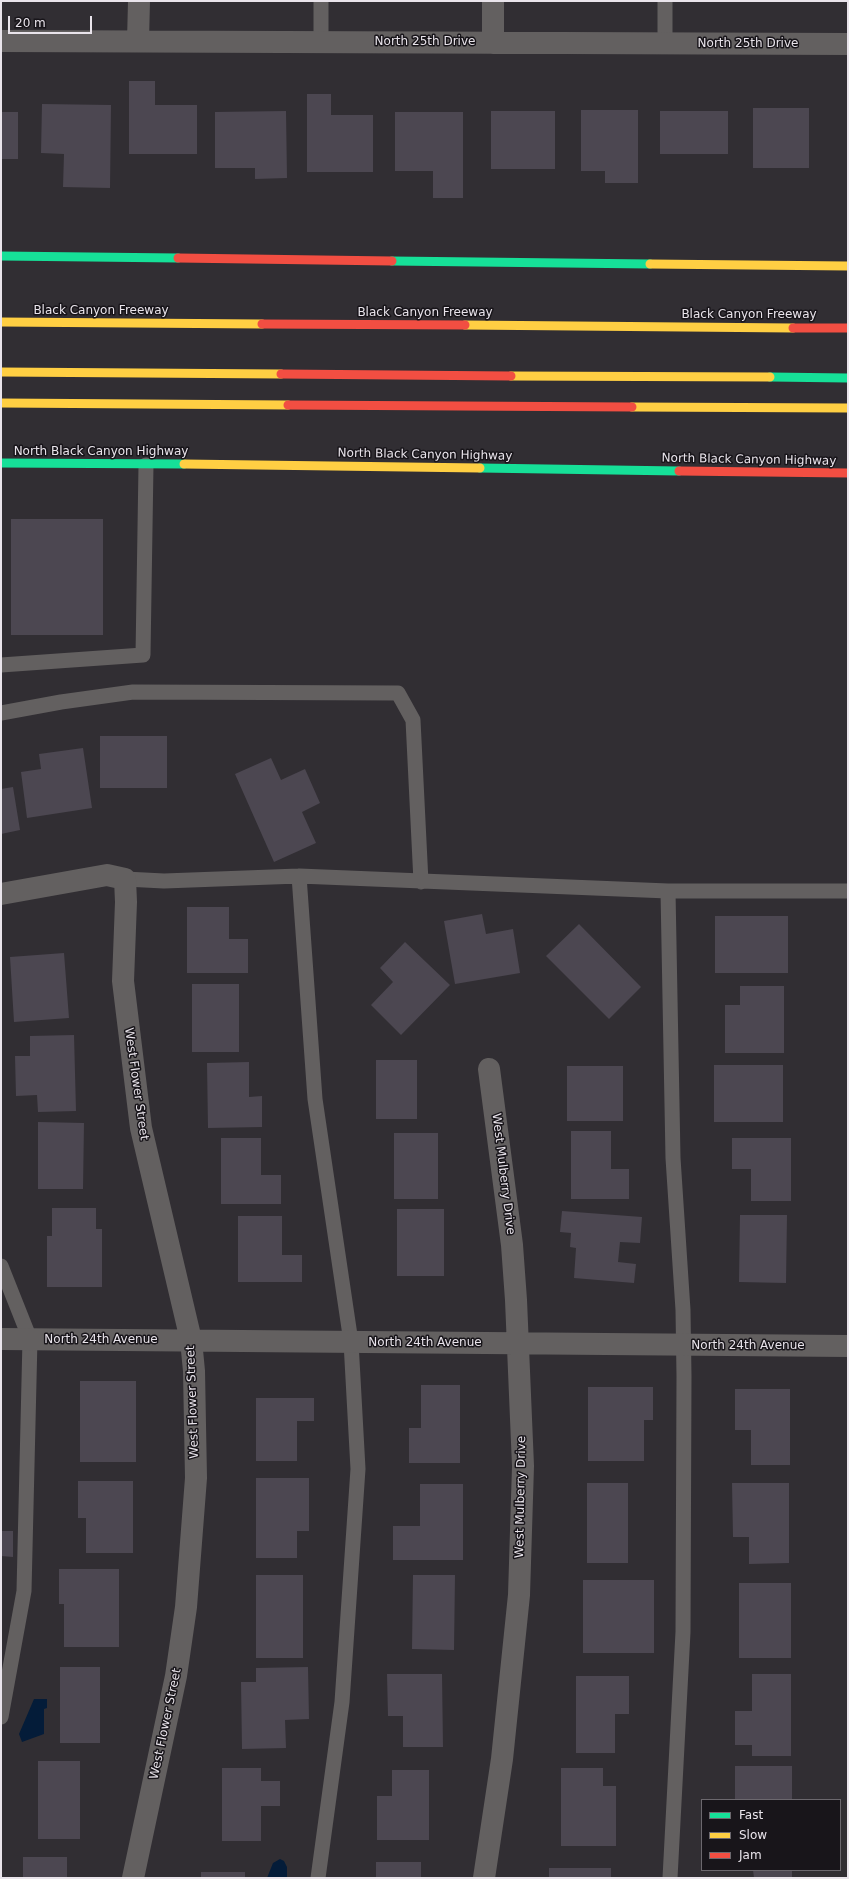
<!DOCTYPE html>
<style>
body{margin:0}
#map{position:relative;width:849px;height:1879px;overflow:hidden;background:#312e33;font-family:"DejaVu Sans",sans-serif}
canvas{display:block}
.frame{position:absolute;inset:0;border:2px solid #e9e4eb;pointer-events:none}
.legend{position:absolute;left:701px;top:1799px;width:140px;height:72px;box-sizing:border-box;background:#18151a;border:1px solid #6c686e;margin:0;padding:5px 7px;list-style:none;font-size:12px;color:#e9e4eb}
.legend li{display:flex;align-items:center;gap:8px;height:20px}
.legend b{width:20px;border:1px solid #6c686e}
.scale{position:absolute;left:8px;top:16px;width:84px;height:18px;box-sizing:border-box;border:2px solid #e9e4eb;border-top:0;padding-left:5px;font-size:12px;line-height:14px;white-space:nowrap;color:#e9e4eb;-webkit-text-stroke:3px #18151a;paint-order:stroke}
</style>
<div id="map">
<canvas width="849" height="1879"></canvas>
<div class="frame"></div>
<ul class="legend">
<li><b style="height:5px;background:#16e098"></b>Fast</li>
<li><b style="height:5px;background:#ffcf43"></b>Slow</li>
<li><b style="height:5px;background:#f24e42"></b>Jam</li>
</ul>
<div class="scale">20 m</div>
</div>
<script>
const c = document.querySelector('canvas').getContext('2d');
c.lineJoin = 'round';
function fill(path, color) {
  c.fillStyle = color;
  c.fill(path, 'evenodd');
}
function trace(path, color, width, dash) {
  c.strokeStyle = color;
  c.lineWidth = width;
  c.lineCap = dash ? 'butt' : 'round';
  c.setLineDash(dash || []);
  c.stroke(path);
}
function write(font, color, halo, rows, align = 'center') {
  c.font = font + ' "DejaVu Sans",sans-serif';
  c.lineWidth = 3;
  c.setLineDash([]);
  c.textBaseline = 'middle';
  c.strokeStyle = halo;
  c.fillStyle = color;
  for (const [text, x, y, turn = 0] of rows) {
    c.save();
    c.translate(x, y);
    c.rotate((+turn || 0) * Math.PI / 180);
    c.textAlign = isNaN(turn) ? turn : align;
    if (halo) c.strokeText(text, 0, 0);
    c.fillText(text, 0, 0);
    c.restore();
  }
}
fill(new Path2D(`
 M 34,1699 L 47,1699 L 47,1708 L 44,1709 L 44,1734 L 22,1742 L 19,1734 Z
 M 280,1859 L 284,1861 L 287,1867 L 287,1878 L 267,1878 L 273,1863 Z`), '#041c39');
fill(new Path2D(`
 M 129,81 L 155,81 L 155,105 L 197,105 L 197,154 L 129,154 Z
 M 307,94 L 331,94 L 331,115 L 373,115 L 373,172 L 307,172 Z
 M 42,104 L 111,105 L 110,188 L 63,187 L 64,154 L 41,153 Z
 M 753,108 L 809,108 L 809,168 L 753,168 Z
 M 581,110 L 638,110 L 638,183 L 605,183 L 605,171 L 581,171 Z
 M 286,111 L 287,178 L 255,179 L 255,168 L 215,168 L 215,112 Z
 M 491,111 L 555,111 L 555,169 L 491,169 Z
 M 660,111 L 728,111 L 728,154 L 660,154 Z
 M 1,112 L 18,112 L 18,159 L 1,159 Z
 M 395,112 L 463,112 L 463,198 L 433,198 L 433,171 L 395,171 Z
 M 11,519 L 103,519 L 103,635 L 11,635 Z
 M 100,736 L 167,736 L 167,788 L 100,788 Z
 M 83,748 L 92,808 L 27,818 L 21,772 L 41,769 L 39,754 Z
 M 271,758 L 281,780 L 305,769 L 320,803 L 302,812 L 316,843 L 274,862 L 235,774 Z
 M 13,787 L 20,830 L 1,834 L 1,789 Z
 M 187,907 L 229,907 L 229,939 L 248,939 L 248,973 L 187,973 Z
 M 482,914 L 486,934 L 513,929 L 520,973 L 455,984 L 444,921 Z
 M 715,916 L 788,916 L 788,973 L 715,973 Z
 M 579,924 L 641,987 L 609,1019 L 546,956 Z
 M 405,942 L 450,985 L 401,1035 L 371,1005 L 393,982 L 380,968 Z
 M 64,953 L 69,1018 L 14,1022 L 10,957 Z
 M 192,984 L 239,984 L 239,1052 L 192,1052 Z
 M 740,986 L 784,986 L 784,1053 L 725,1053 L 725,1005 L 740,1005 Z
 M 74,1035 L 76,1111 L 38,1112 L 37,1095 L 16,1096 L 15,1056 L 30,1056 L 30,1036 Z
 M 376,1060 L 417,1060 L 417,1119 L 376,1119 Z
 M 249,1062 L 249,1097 L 262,1096 L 262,1127 L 208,1128 L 207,1063 Z
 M 714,1065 L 783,1065 L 783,1122 L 714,1122 Z
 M 567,1066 L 623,1066 L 623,1121 L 567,1121 Z
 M 38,1122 L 84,1123 L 83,1189 L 38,1189 Z
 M 571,1131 L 611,1131 L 611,1169 L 629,1169 L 629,1199 L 571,1199 Z
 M 394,1133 L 438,1133 L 438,1199 L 394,1199 Z
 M 221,1138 L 261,1138 L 261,1175 L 281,1175 L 281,1204 L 221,1204 Z
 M 732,1138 L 791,1138 L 791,1201 L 751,1201 L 751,1169 L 732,1169 Z
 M 52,1208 L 96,1208 L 96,1229 L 102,1229 L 102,1287 L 47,1287 L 47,1236 L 52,1236 Z
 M 397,1209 L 444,1209 L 444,1276 L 397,1276 Z
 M 562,1211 L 642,1217 L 640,1243 L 620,1242 L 618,1262 L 636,1264 L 634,1283 L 574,1278 L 576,1248 L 570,1247 L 571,1233 L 560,1232 Z
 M 740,1215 L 787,1215 L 786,1283 L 739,1282 Z
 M 238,1216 L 282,1216 L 282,1255 L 302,1255 L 302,1282 L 238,1282 Z
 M 80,1381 L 136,1381 L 136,1462 L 80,1462 Z
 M 421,1385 L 460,1385 L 460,1463 L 409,1463 L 409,1428 L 421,1428 Z
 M 588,1387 L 653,1387 L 653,1420 L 644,1420 L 644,1461 L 588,1461 Z
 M 735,1389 L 790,1389 L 790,1465 L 751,1465 L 751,1430 L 735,1430 Z
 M 256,1398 L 314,1398 L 314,1421 L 297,1421 L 297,1461 L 256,1461 Z
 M 256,1478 L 309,1478 L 309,1531 L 297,1531 L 297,1558 L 256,1558 Z
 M 78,1481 L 133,1481 L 133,1553 L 86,1553 L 86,1518 L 78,1518 Z
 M 587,1483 L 628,1483 L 628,1563 L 587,1563 Z
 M 732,1483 L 789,1483 L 789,1563 L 749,1564 L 749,1537 L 733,1537 Z
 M 420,1484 L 463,1484 L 463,1560 L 393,1560 L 393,1526 L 420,1526 Z
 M 1,1531 L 13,1531 L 13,1557 L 1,1556 Z
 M 59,1569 L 119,1569 L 119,1647 L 64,1647 L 64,1604 L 59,1604 Z
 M 256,1575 L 303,1575 L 303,1658 L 256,1658 Z
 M 413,1575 L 455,1575 L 454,1650 L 412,1649 Z
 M 583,1580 L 654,1580 L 654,1653 L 583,1653 Z
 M 739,1583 L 791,1583 L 791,1658 L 739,1658 Z
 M 60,1667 L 100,1667 L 100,1743 L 60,1743 Z
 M 308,1667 L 309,1719 L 285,1720 L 286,1748 L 242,1749 L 241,1682 L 256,1682 L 256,1668 Z
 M 387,1674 L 442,1674 L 443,1747 L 403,1747 L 403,1716 L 388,1716 Z
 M 752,1674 L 791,1674 L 791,1756 L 752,1756 L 752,1745 L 735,1745 L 735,1711 L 752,1711 Z
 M 576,1676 L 629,1676 L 629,1714 L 615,1714 L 615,1753 L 576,1753 Z
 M 38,1761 L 80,1761 L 80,1839 L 38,1839 Z
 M 735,1766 L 792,1766 L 792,1800 L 735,1800 Z
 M 222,1768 L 261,1768 L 261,1781 L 280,1781 L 280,1806 L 261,1806 L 261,1841 L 222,1841 Z
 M 561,1768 L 603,1768 L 603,1786 L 616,1786 L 616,1846 L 561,1846 Z
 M 392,1770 L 429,1770 L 429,1840 L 377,1840 L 377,1796 L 392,1796 Z
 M 23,1857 L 67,1857 L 67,1878 L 23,1878 Z
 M 376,1862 L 421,1862 L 421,1878 L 376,1878 Z
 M 549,1868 L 611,1868 L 611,1878 L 549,1878 Z
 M 753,1870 L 792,1870 L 792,1878 L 754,1878 Z
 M 201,1872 L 245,1872 L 245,1878 L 201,1878 Z`), '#4c4751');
trace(new Path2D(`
 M 321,1 L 321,42
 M 665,44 L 665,1
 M 1,665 L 143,655 L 146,465
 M 1,713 L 61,702 L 133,692 L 398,693 L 413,720 L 421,882
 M 299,876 L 315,1099 L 351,1342 L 358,1469 L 342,1702 L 318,1878
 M 125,879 L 164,881 L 299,876 L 668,891 L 848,891
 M 668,891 L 673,1158 L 683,1310 L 684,1376 L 683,1632 L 670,1878
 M 1,1266 L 30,1339 L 24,1591 L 1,1717`), '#636060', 15);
trace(new Path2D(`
 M 493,1 L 493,43
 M 1,41 L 848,44
 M 138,41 L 139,1
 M 1,894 L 107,875 L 125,879 L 126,902 L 123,981 L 141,1128 L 191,1340 L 194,1371 L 196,1478 L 186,1607 L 176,1676 L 133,1878
 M 1,1339 L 848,1346
 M 484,1878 L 502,1759 L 519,1595 L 523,1466 L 516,1300 L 512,1245 L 489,1069`), '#636060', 22);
trace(new Path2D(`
 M 1,256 L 178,258
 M 392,261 L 650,264
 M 770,377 L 848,378
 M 1,463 L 184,464
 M 480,468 L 679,471`), '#16e098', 9);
trace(new Path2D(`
 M 650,264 L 848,266
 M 1,322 L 262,324
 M 465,325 L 793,328
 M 1,372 L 281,374
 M 511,376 L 770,377
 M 1,403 L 288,405
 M 632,407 L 848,408
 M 184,464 L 480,468`), '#ffcf43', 9);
trace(new Path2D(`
 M 178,258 L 392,261
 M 262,324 L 465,325
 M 793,328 L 848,328
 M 281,374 L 511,376
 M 288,405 L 632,407
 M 679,471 L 848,473`), '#f24e42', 9);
write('12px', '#e9e4eb', '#18151a', [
 ["North 25th Drive",425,42],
 ["North 25th Drive",748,44],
 ["Black Canyon Freeway",101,311],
 ["Black Canyon Freeway",425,313],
 ["Black Canyon Freeway",749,315],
 ["North Black Canyon Highway",101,452],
 ["North Black Canyon Highway",425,455,1],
 ["North Black Canyon Highway",749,460,1],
 ["West Flower Street",136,1084,82],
 ["West Mulberry Drive",503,1174,83],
 ["North 24th Avenue",101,1340],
 ["North 24th Avenue",425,1343],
 ["North 24th Avenue",748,1346],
 ["West Flower Street",193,1402,-92],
 ["West Mulberry Drive",521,1497,-89],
 ["West Flower Street",166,1724,-78]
]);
</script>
